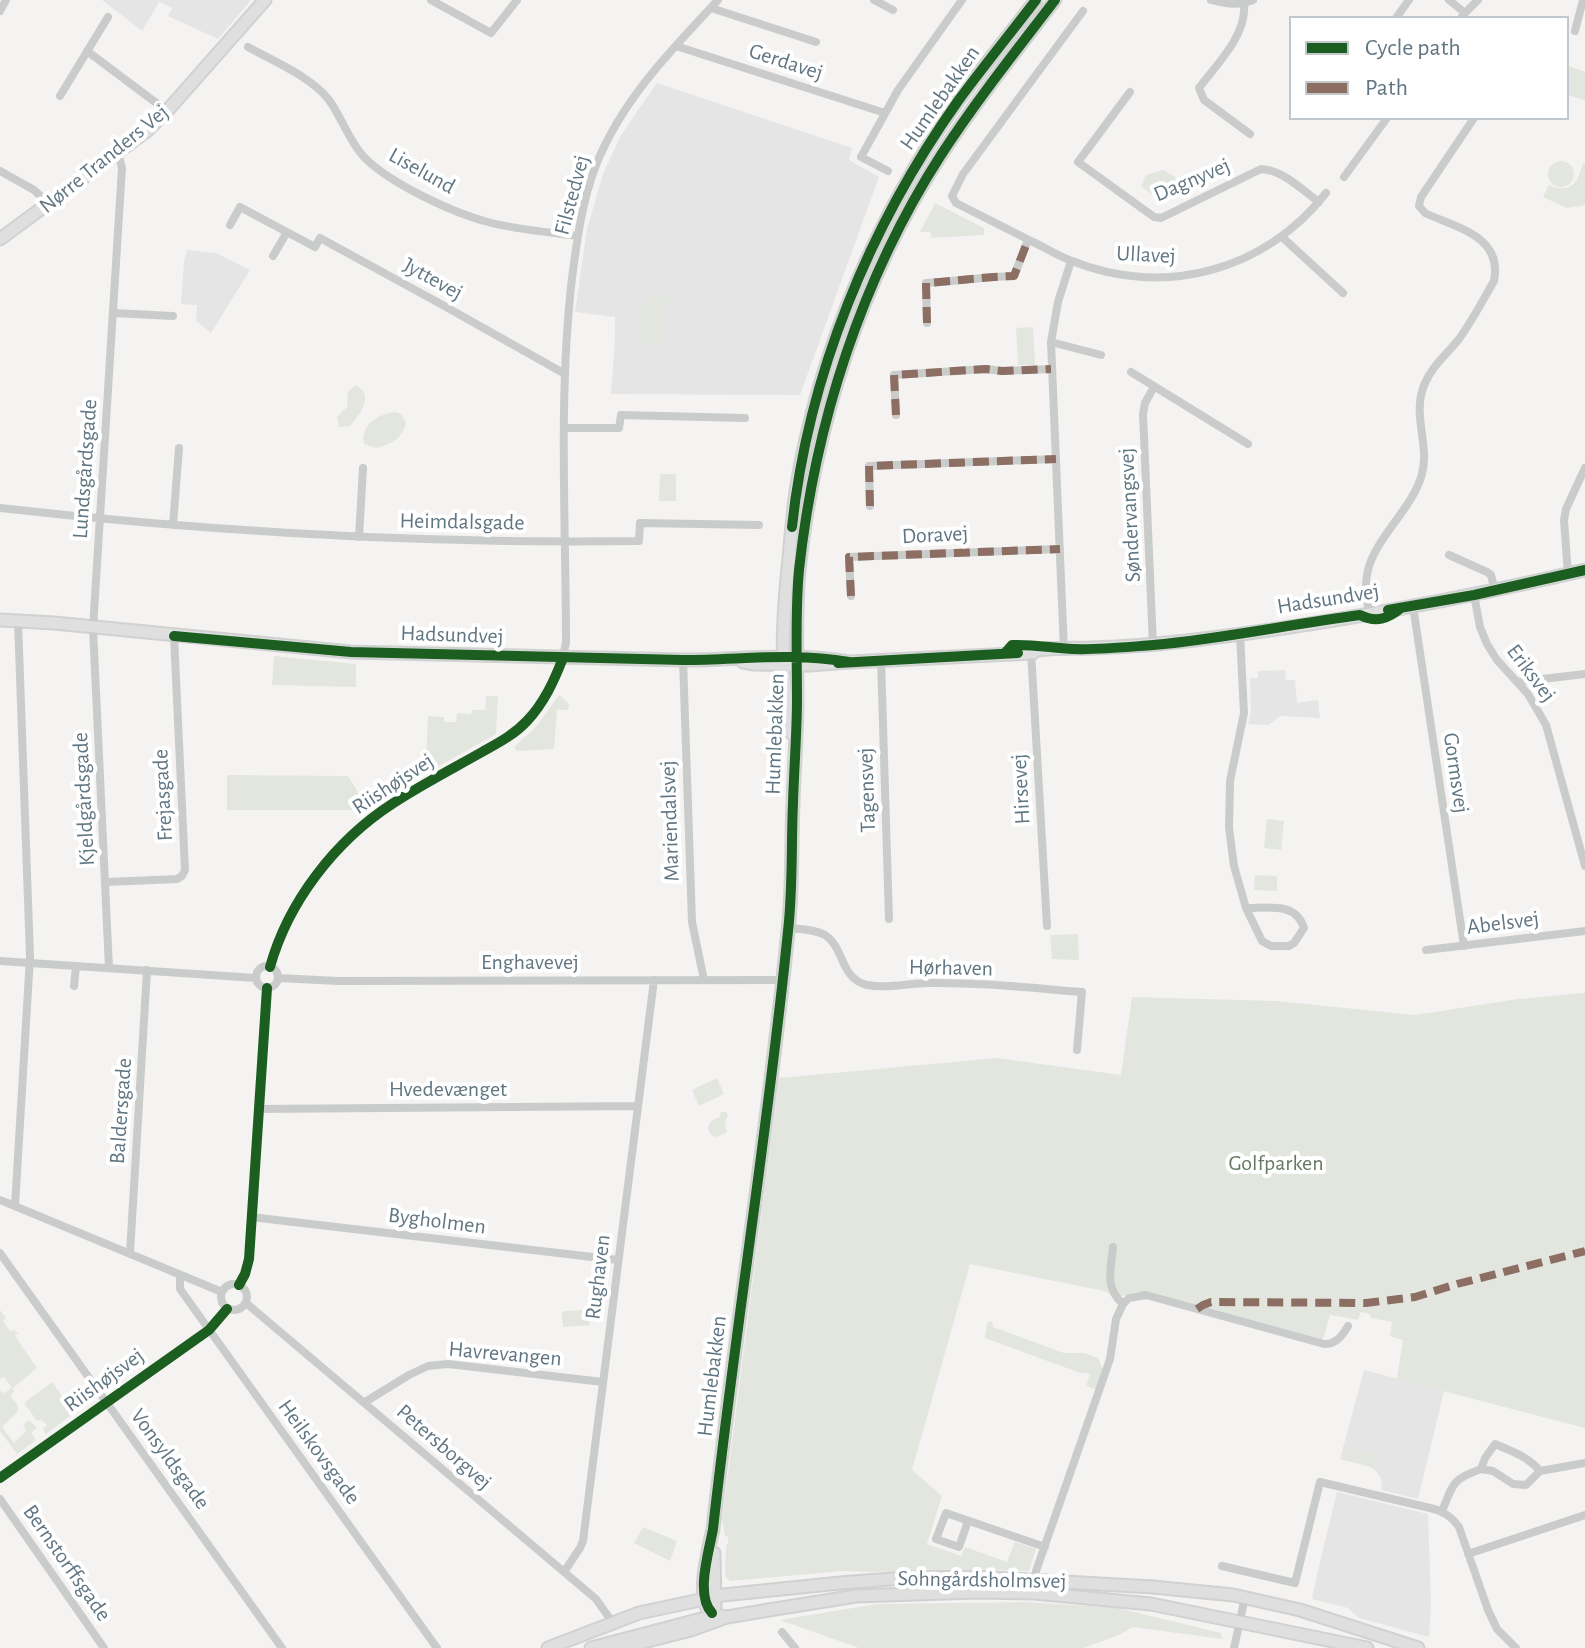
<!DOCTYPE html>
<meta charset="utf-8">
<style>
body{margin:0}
#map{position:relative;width:1585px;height:1648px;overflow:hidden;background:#f4f3f1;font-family:"Alegreya Sans",sans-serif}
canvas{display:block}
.legend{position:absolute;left:1289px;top:16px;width:280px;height:104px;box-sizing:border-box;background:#fff;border:2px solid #c0c8cd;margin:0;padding:10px 14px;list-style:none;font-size:24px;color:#617683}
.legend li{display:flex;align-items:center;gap:16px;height:40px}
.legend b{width:40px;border:2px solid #c0c8cd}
</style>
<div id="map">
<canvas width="1585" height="1648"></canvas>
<ul class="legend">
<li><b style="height:10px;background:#1b5e20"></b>Cycle path</li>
<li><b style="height:10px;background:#8d6e63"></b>Path</li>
</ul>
</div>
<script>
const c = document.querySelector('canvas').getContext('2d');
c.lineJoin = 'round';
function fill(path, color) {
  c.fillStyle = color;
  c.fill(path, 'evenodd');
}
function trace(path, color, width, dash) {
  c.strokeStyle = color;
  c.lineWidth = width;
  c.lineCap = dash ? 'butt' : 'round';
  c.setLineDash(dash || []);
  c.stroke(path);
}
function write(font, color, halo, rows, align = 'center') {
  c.font = font + ' "Alegreya Sans",sans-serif';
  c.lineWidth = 8;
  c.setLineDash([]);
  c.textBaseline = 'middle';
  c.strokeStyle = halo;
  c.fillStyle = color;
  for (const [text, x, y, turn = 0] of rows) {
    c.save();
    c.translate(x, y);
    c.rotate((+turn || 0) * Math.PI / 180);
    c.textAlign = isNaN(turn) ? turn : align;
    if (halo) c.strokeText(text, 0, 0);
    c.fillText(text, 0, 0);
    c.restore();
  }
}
fill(new Path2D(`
 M 102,0 L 251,0 L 218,39 L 168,16 L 172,8 L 159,2 L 142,31 Z
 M 657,83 L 852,148 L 849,160 L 879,177 L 800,395 L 611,394 L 615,340 L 615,317 L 575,312 L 587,229 L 603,174 L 621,135 Z
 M 187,250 L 216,253 L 250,270 L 211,333 L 196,321 L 197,305 L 181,304 L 184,262 Z
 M 1285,670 L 1286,680 L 1295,680 L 1297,703 L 1318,700 L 1320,718 L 1280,716 L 1268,725 L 1248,724 L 1251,712 L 1250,678 L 1258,678 L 1258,671 Z
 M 1364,1370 L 1444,1391 L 1418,1499 L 1382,1490 L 1381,1478 L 1375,1470 L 1370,1467 L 1340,1459 Z
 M 1337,1492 L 1428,1514 L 1431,1605 L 1429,1637 L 1359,1618 L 1348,1608 L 1312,1599 L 1318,1570 Z`), '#e4e5e4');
fill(new Path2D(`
 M 1567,65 L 1585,72 L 1585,100 L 1567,95 Z
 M1548 174a13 13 0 1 1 26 0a13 13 0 1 1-26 0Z
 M 1583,163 L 1585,164 L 1585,205 L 1567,208 L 1543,197 L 1549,185 C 1571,194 1577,184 1583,163 Z
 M 1163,170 L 1174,176 L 1180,189 L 1158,199 L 1141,186 L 1146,175 Z
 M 935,203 L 984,228 L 984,235 L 932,238 L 930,232 L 920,232 Z
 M 646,292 L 670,298 L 659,346 L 635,341 Z
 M 1033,327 L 1035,365 L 1018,365 L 1016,328 Z
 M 355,385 C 376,394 360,414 350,426 L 339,427 L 337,417 L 347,407 L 348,392 Z
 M 395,412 L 401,414 L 406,423 C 403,438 390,445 376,448 L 364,444 C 360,425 378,414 395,412 Z
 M 660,474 L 676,474 L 676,501 L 659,501 Z
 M 274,656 L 356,664 L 356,687 L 272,685 Z
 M 559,695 L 565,700 L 569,705 L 568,710 L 557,710 L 554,749 L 517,751 L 514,747 L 536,727 Z
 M 486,696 L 498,696 L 496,734 L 416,779 L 412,769 L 426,765 L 428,716 L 444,717 L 444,722 L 456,722 L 457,713 L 471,714 L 472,710 L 485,710 Z
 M 227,775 L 348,776 L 369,810 L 227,810 Z
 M 1267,819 L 1284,821 L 1281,850 L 1264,848 Z
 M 1255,875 L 1277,876 L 1277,891 L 1254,890 Z
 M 1078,934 L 1079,960 L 1052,959 L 1050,935 Z
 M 1585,993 L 1585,1428 L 1397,1379 L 1403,1340 L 1390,1336 L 1392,1322 L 1371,1318 L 1370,1314 L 1361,1312 L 1358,1320 L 1330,1315 L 1322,1343 L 1148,1293 L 1135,1292 L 1119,1297 L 1104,1291 L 970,1264 L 912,1470 L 942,1496 L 927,1544 L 961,1556 L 965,1547 L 1007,1562 L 1015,1542 L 1036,1549 L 1029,1571 L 971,1569 L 870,1572 L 843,1571 L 730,1581 L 725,1576 L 726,1545 L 728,1544 L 728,1537 L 725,1536 L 722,1519 L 779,1078 L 997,1058 L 1121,1075 L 1132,997 L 1276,1001 L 1415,1015 L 1518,999 Z
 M 717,1078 L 724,1094 L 699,1106 L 692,1090 Z
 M 721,1112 L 726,1112 L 728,1115 L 725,1122 L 727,1132 L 717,1137 L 711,1135 L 708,1129 C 709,1123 711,1119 719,1118 Z
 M 0,1310 L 6,1318 L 3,1321 L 10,1331 L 14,1330 L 18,1333 L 15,1336 L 37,1368 L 13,1388 L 14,1392 L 10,1395 L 18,1406 L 18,1411 L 2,1427 L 14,1443 L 26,1431 L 23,1425 L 29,1420 L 37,1428 L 31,1432 L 36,1440 L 17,1454 L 0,1431 L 0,1391 L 5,1393 L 12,1388 L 4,1377 L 0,1379 Z
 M 588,1310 L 590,1325 L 564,1327 L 563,1326 L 562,1313 L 564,1311 Z
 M 992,1321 L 993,1327 L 1064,1353 L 1085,1353 L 1098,1358 L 1104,1371 L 1098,1386 L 1095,1389 L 1086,1386 L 1090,1374 L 1084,1372 L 1083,1374 L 985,1338 L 987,1323 Z
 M 52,1382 L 74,1413 L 46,1434 L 43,1429 L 47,1425 L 41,1419 L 37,1421 L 24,1403 Z
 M 1351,1450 L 1375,1455 L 1372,1466 L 1348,1460 Z
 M 643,1527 L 677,1541 L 670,1561 L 634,1543 Z
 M 1027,1602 L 1118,1608 L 1221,1633 L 1222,1639 L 1133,1627 L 1119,1635 L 1083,1648 L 859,1648 L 780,1620 L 877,1604 Z`), '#e3e6df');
const secondary = new Path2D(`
 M 0,239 L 148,130 L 167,111 L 265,0
 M 0,620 L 54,623 L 351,652 L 683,660 C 741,660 791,652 849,662
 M 1025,652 C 1048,647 1069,649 1092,648 C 1126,647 1161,644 1195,640 C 1326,624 1456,600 1585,570
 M 743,662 L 754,664 L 810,665 L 849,662 L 1033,653
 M 791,733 C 779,677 783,614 789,558 C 791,535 793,513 796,491 C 818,353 877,215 958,101 C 983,67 1010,34 1036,0
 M 727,1617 C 721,1616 714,1616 709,1611 C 696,1595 709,1548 713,1529 C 735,1329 768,1131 788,931 C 793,888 791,846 793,803 C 794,768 797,733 797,698 C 797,656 795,612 799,570 C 815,424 861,279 941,155 C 976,101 1016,51 1055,0
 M 548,1648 L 639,1613 L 723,1595 L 840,1583 L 904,1578 L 976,1577 L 1153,1587 L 1233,1595 L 1300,1610 L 1418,1648
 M 591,1648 L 709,1617 L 715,1607 L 714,1553
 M 620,1648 L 691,1630 L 727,1617 L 775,1609 L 856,1596 L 975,1592 L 1034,1593 L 1151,1604 L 1367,1648`);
trace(secondary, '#d0d1d1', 15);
trace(new Path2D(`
 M 431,0 L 491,33 L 517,0
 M 874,0 L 893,10
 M 1211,0 C 1226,4 1239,6 1253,0
 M 1449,0 L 1465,13 L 1461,18
 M 1244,4 C 1247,35 1217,64 1199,88 L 1204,100 L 1250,134
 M 711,8 L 816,42
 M 0,11 L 6,0
 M 1083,11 L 963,174 L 952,196 L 956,203 C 982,216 1007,229 1033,242 C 1046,248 1058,256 1072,261 C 1164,298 1265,271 1326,193
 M 1465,13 L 1478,0
 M 1396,18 L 1409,0
 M 1575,31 L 1583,0
 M 676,46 L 885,113
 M 248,47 C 273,61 312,77 329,100 C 342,118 349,141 364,157 C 389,183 453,213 488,222 C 517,230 549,232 578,236
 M 87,51 L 167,111
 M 1130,92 L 1078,162 L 1154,217 L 1161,218 L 1261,169 C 1283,170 1301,189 1319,202
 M 60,96 L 108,17
 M 0,171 L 34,190 L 49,204
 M 888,171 L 861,157 L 898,90 L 962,0
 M 1344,177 L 1387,118
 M 230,225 L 240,207 L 315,247 L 320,238 L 439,303 L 565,374
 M 1282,237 L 1343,293
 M 273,256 L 287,232
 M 113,313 L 173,316
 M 927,323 L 926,283 C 956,281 984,277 1014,276 L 1028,240
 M 1051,342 L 1101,355
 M 1131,372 L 1248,444
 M 896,415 L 894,375 L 986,369 L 1002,371 L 1051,369
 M 564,428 L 619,428 L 621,415 L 745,418
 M 870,506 L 869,466 L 1056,459
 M 0,508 C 212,532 425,544 639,541 L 640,523 L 759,525
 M 173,525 L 179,448
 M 359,537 L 363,468
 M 1449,555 L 1487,572 L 1491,575 L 1495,591
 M 1568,574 L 1564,520 L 1566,509 L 1585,468
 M 1474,595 L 1480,627 L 1487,644 L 1497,660 L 1528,694 L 1546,725 L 1585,866
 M 851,596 L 849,557 L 1060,549
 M 1413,606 L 1464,946
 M 1369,613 C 1367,599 1364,584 1368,570 C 1376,537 1413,508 1422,474 C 1430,443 1411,414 1425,383 C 1433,365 1447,354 1459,339 C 1472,321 1483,300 1494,281 C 1503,236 1457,228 1425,213 L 1419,206 L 1421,197 L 1474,118
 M 1240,634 L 1244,713 L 1230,781 L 1229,828 L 1234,866 L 1246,908
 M 1153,645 L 1143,414 L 1145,403 L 1154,387
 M 1031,651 L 1047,926
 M 1064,651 L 1051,342 L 1058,302 L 1071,261
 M 683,660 L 692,922 L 704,980
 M 881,660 L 889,919
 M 1517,682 L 1585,674
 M 106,882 L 177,879 L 182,876 L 185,870 L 174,636
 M 1246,908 C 1269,908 1296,902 1304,928 L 1294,943 L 1289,946 L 1271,946 L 1262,941 Z
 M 789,928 C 800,929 814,929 825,935 C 845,948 840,979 867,985 C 887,989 908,983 928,983 C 979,982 1031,988 1082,992 L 1077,1050
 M 1426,950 L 1585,931
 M 0,961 L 256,978
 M256 977a11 11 0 1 1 22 0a11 11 0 1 1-22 0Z
 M 270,967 C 288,902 334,846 388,807 C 460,754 545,746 566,643 C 566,522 558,399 572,278 C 577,240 582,201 596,165 C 622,100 671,50 718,0
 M 109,968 L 93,628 L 122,168 L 118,153
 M 278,978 L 338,981 L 783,980
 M 74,986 L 76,966
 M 258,1109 L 638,1106
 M 0,1200 L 222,1292
 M 15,1206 L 30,957 L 18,621
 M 251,1217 L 618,1260
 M 1113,1247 C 1111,1270 1104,1287 1123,1304
 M 0,1253 L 282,1648
 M 130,1253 L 147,970
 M 180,1275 L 180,1289 L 437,1648
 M221 1297a13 13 0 1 1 26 0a13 13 0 1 1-26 0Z
 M 239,1285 L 245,1274 L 249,1259 L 267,988
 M 246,1303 L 596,1599 L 613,1623
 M 365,1402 L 409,1375 L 428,1366 L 448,1364 L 603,1382
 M 1540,1471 L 1585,1463
 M 0,1478 L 209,1330 L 227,1309
 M 0,1499 L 104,1648
 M 1442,1511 C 1454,1483 1451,1480 1481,1469 L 1485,1458 L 1495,1444 C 1512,1451 1528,1457 1540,1471 L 1526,1485 L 1513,1484 L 1493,1471 L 1481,1469
 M 968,1521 L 959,1547 L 936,1539 L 946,1513 L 1045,1547
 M 1468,1554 L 1585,1515
 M 1222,1566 L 1295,1583 L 1320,1482 L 1430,1508 C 1443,1511 1451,1516 1459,1527 L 1488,1610 L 1497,1629 L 1516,1648
 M 564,1572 L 580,1548 L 583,1541 L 654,980
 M 1035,1579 L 1036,1571 L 1110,1359 L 1116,1319 L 1123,1304 L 1129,1298 L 1146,1295 L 1324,1344 C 1337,1344 1342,1336 1348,1326
 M 782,1632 L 795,1648
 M 1234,1648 L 1245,1597`), '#cacccc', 8);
trace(secondary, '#dfdfe0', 11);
trace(new Path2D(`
 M 927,323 L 926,283 C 956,281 984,277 1014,276 L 1028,240
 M 896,415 L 894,375 L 986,369 L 1002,371 L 1051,369
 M 870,506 L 869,466 L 1056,459
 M 851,596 L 849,557 L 1060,549
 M 1197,1309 L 1203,1305 L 1211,1302 L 1366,1303 L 1415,1297 L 1457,1284 L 1585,1251`), '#8d6e63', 8, [16, 8]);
trace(new Path2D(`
 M 792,527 C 808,375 870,225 958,101 C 983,67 1010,34 1036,0
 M 1388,610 L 1474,595 L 1585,570
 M 174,636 L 351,652 L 683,660 C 741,660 791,652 849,662
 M 1005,653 L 1012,645 C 1033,644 1052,648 1073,649 C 1099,650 1127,647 1153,645 C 1222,639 1291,624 1360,615 C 1376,623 1388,619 1401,608
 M 838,663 L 1018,653
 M 270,967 C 288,902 335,841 392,804 C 421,785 452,769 482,752 C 498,743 514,735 527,721 C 544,703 554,681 563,658
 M 239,1285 L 245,1274 L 249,1259 L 267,988
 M 0,1478 L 209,1330 L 227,1309
 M 712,1613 C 695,1595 709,1552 713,1529 C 735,1329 768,1131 788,931 C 793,888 791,846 793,803 C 794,768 797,733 797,698 C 797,656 795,612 799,570 C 815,424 861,279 941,155 C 976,101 1016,51 1055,0`), '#1b5e20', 10);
write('22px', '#617683', '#fff', [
 ["Gerdavej",786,62,18],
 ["Humlebakken",940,98,-55],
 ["Nørre Tranders Vej",104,159,-39],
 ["Liselund",422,171,29],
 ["Dagnyvej",1192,180,-23],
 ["Filstedvej",572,195,-75],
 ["Ullavej",1146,255,3],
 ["Jyttevej",433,279,29],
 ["Lundsgårdsgade",85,469,-86],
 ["Søndervangsvej",1130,515,-93],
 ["Heimdalsgade",462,522,1],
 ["Doravej",935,535,-3],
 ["Hadsundvej",1328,599,-9],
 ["Hadsundvej",452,635,2],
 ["Eriksvej",1531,673,53],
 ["Humlebakken",775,734,-88],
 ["Gormsvej",1456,773,82],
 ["Riishøjsvej",393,784,-33],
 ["Hirsevej",1021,789,-93],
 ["Tagensvej",867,790,-92],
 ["Frejasgade",163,795,-93],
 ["Kjeldgårdsgade",84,799,-93],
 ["Mariendalsvej",670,821,-92],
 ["Abelsvej",1503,923,-7],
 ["Enghavevej",530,962],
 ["Hørhaven",951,968,1],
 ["Hvedevænget",448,1089],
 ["Baldersgade",121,1111,-86],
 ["Bygholmen",437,1221,7],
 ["Rughaven",598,1277,-83],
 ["Havrevangen",505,1354,5],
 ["Humlebakken",712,1376,-83],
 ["Riishøjsvej",104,1380,-36],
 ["Petersborgvej",444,1447,41],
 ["Heilskovsgade",319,1452,54],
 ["Vonsyldsgade",170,1459,54],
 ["Bernstorffsgade",67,1563,55],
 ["Sohngårdsholmsvej",982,1580,1]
]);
write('22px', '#677a61', '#fff', [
 ["Golfparken",1276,1163]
]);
</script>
